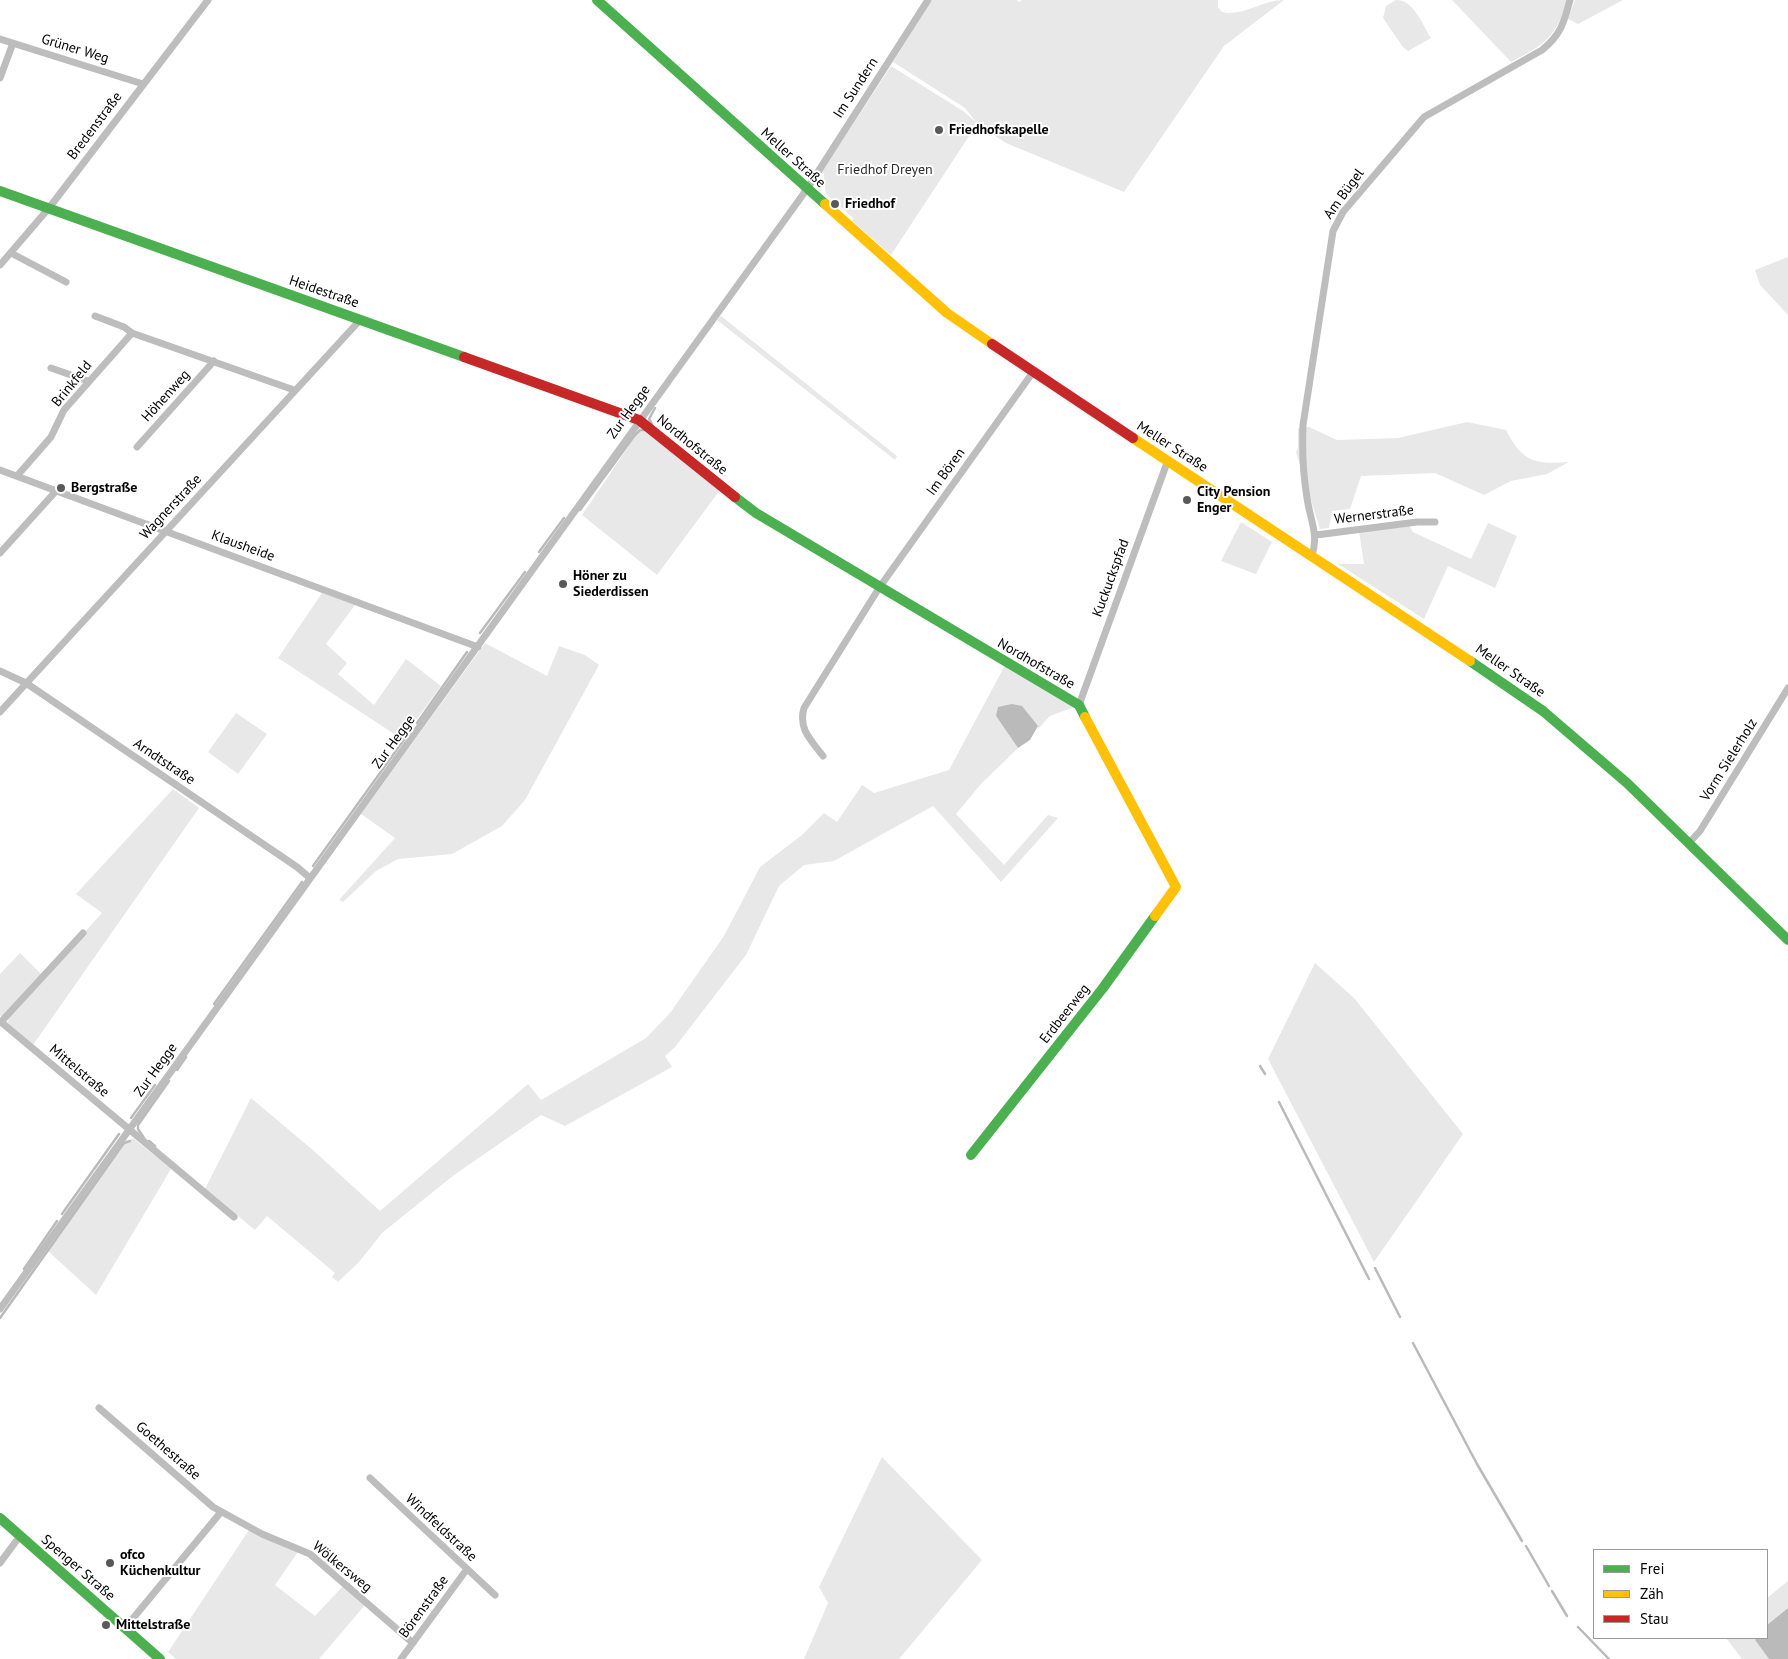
<!DOCTYPE html>
<meta charset="utf-8">
<style>
body{margin:0}
#map{position:relative;width:1788px;height:1659px;overflow:hidden;background:#fff;font-family:"PT Sans",sans-serif}
canvas{display:block}
.legend{position:absolute;left:1593px;top:1549px;width:175px;height:90px;box-sizing:border-box;background:#fff;border:1px solid #999;margin:0;padding:6px 9px;list-style:none;font-size:15px;color:#000}
.legend li{display:flex;align-items:center;gap:10px;height:25px}
.legend b{width:25px;border:1px solid #999}
</style>
<div id="map">
<canvas width="1788" height="1659"></canvas>
<ul class="legend">
<li><b style="height:6px;background:#4caf50"></b>Frei</li>
<li><b style="height:6px;background:#ffc107"></b>Zäh</li>
<li><b style="height:6px;background:#c62828"></b>Stau</li>
</ul>
</div>
<script>
const c = document.querySelector('canvas').getContext('2d');
c.lineJoin = 'round';
function fill(path, color) {
  c.fillStyle = color;
  c.fill(path, 'evenodd');
}
function trace(path, color, width, dash) {
  c.strokeStyle = color;
  c.lineWidth = width;
  c.lineCap = dash ? 'butt' : 'round';
  c.setLineDash(dash || []);
  c.stroke(path);
}
function write(font, color, halo, rows, align = 'center') {
  c.font = font + ' "PT Sans",sans-serif';
  c.lineWidth = 4;
  c.setLineDash([]);
  c.textBaseline = 'middle';
  c.strokeStyle = halo;
  c.fillStyle = color;
  for (const [text, x, y, turn = 0] of rows) {
    c.save();
    c.translate(x, y);
    c.rotate((+turn || 0) * Math.PI / 180);
    c.textAlign = isNaN(turn) ? turn : align;
    if (halo) c.strokeText(text, 0, 0);
    c.fillText(text, 0, 0);
    c.restore();
  }
}
fill(new Path2D(`
 M 932,0 L 1017,0 L 1019,2 L 1022,0 L 1218,0 L 1218,7 L 1222,12 C 1243,17 1262,0 1284,0 L 1224,46 L 1124,192 L 1006,143 L 977,124 L 891,255 L 852,221 L 854,219 L 826,194 L 823,170 L 891,66 L 963,111 L 976,122 L 965,108 L 893,62 Z
 M 1396,0 C 1414,0 1422,24 1431,38 L 1408,51 L 1403,47 L 1383,18 L 1386,6 Z
 M 1452,0 L 1567,0 C 1556,38 1545,44 1511,62 Z
 M 1575,0 L 1623,0 L 1578,24 L 1568,19 Z
 M 1788,257 L 1788,315 L 1760,285 L 1755,270 Z
 M 721,316 L 897,456 L 895,460 L 717,320 Z
 M 1467,422 L 1506,430 C 1522,461 1534,465 1569,462 L 1547,474 L 1511,481 L 1484,495 L 1435,473 L 1361,476 L 1350,509 L 1332,511 L 1329,528 L 1320,529 L 1296,452 L 1298,448 L 1298,428 L 1309,427 L 1337,440 L 1398,438 Z
 M 641,428 L 720,490 L 657,575 L 582,515 Z
 M 1241,522 L 1272,542 L 1256,574 L 1221,561 Z
 M 1488,523 L 1517,536 L 1495,588 L 1448,566 L 1424,619 L 1338,564 L 1364,564 L 1359,531 L 1409,525 L 1413,532 L 1471,559 Z
 M 322,593 L 355,605 L 326,644 L 347,663 L 338,674 L 374,705 L 406,659 L 441,686 L 402,739 L 278,658 Z
 M 485,643 L 547,676 L 559,646 L 585,655 L 599,665 L 525,800 L 502,826 L 452,854 L 398,859 L 376,871 L 343,902 L 339,900 L 395,838 L 361,814 Z
 M 1004,667 L 1009,667 L 1077,706 L 1050,716 L 1038,729 L 1038,726 L 996,716 L 1018,748 L 981,784 L 956,814 L 1004,865 L 1048,815 L 1058,818 L 1001,882 L 933,806 L 834,861 L 804,865 L 779,886 L 746,955 L 675,1047 L 665,1056 L 672,1067 L 565,1126 L 541,1115 L 454,1175 L 382,1233 L 359,1262 L 338,1282 L 332,1277 L 335,1273 L 267,1216 L 255,1230 L 205,1189 L 251,1098 L 314,1151 L 380,1211 L 528,1084 L 541,1100 L 646,1038 L 670,1013 L 724,936 L 760,867 L 802,835 L 824,813 L 837,822 L 862,785 L 874,793 L 949,770 Z
 M 236,713 L 267,734 L 238,774 L 208,752 Z
 M 173,789 L 199,808 L 33,1045 L 8,1023 L 9,1016 L 102,913 L 76,894 Z
 M 20,953 L 42,975 L 2,1017 L 0,1015 L 0,974 Z
 M 1315,963 L 1354,998 L 1463,1134 L 1374,1262 L 1268,1059 Z
 M 133,1138 L 171,1169 L 96,1295 L 48,1251 L 125,1144 Z
 M 882,1457 L 982,1560 L 899,1659 L 804,1659 L 828,1603 L 819,1587 Z
 M 249,1530 L 298,1552 L 275,1585 L 315,1616 L 343,1586 L 365,1605 L 319,1659 L 176,1659 L 168,1652 Z
 M 1788,1581 L 1788,1608 L 1767,1625 L 1767,1598 Z
 M 1726,1638 L 1756,1638 L 1755,1640 L 1769,1659 L 1742,1659 Z`), '#e8e8e8');
fill(new Path2D(`
 M 1012,704 L 1022,706 L 1038,726 L 1030,740 L 1018,748 L 996,716 L 998,707 Z
 M 1788,1608 L 1788,1659 L 1769,1659 L 1755,1640 L 1756,1638 L 1767,1638 L 1767,1625 Z`), '#bababa');
trace(new Path2D(`
 M 652,424 L 649,419 L 655,408
 M 580,510 L 635,435 L 640,430 L 645,430
 M 539,552 L 564,518
 M 480,633 L 525,572
 M 417,723 L 467,652
 M 313,866 L 411,730
 M 214,1004 L 302,882
 M 1260,1066 L 1265,1074
 M 177,1070 L 186,1057
 M 1279,1102 L 1369,1279
 M 131,1118 L 155,1085
 M 144,1138 L 138,1129 L 138,1125 L 169,1081
 M 149,1141 L 155,1146
 M 62,1214 L 119,1134
 M 1375,1268 L 1400,1317
 M 24,1269 L 57,1221
 M 0,1318 L 124,1143 L 130,1141
 M 1413,1343 L 1477,1464 L 1522,1541
 M 1526,1546 L 1549,1586
 M 1552,1591 L 1567,1616
 M 1578,1627 L 1609,1659`), '#bababa', 2.5);
trace(new Path2D(`
 M 0,39 L 143,84
 M 0,78 L 13,43
 M 11,253 L 66,282
 M 0,265 L 49,208 L 208,0
 M 95,316 L 124,327 L 132,333 L 294,390
 M 51,368 L 88,381
 M 137,447 L 214,361
 M 0,470 L 478,647
 M 17,476 L 51,437 L 64,410 L 132,333
 M 1316,535 L 1417,522 L 1435,522
 M 0,553 L 56,491
 M 1312,555 C 1319,535 1310,519 1307,498 C 1303,474 1302,449 1303,425 L 1333,231 L 1343,212 L 1424,117 L 1542,50 C 1561,35 1564,22 1570,0
 M 0,671 L 26,683 L 297,867 L 310,878
 M 1079,705 L 1168,460
 M 0,712 L 361,319
 M 823,756 C 811,740 798,729 804,708 L 879,588 L 1033,372
 M 1689,843 L 1700,831 L 1788,688
 M 83,933 L 1,1022 L 234,1217
 M 0,1309 L 807,189 L 928,0
 M 99,1408 L 213,1507 L 262,1534 L 310,1554 L 413,1643
 M 370,1478 L 495,1595
 M 0,1563 L 20,1536
 M 125,1628 L 221,1512
 M 401,1659 L 467,1569`), '#bdbdbd', 7);
trace(new Path2D(`
 M 597,0 L 825,204
 M 0,191 L 464,357
 M 735,497 L 756,513 L 1079,705 L 1085,717
 M 1470,661 L 1543,711 L 1627,783 L 1788,940
 M 971,1155 L 1103,988 L 1155,916
 M 0,1518 L 160,1659`), '#4caf50', 10);
trace(new Path2D(`
 M 825,204 L 947,313 L 992,344
 M 1133,438 L 1470,661
 M 1085,717 L 1176,887 L 1155,916`), '#ffc107', 10);
trace(new Path2D(`
 M 992,344 L 1133,438
 M 464,357 L 639,420 L 735,497`), '#c62828', 10);
for (const [x, y, r, color] of [
 [939,130,5,"#595959"],
 [835,204,5,"#595959"],
 [61,488,5,"#595959"],
 [1187,500,5,"#595959"],
 [563,584,5,"#595959"],
 [110,1563,5,"#595959"],
 [106,1625,5,"#595959"]
]) {
  const dot = new Path2D();
  dot.arc(x, y, r, 0, 2 * Math.PI);
  c.fillStyle = color;
  c.fill(dot);
  trace(dot, '#fff', 2);
}
write('14px', '#000', '#fff', [
 ["Grüner Weg",75,49,17],
 ["Im Sundern",856,88,-57],
 ["Bredenstraße",95,126,-53],
 ["Meller Straße",793,158,42],
 ["Am Bügel",1344,194,-54],
 ["Heidestraße",324,292,19],
 ["Brinkfeld",72,384,-51],
 ["Höhenweg",166,396,-48],
 ["Zur Hegge",629,412,-54],
 ["Nordhofstraße",692,445,39],
 ["Meller Straße",1172,447,33],
 ["Im Bören",946,472,-54],
 ["Wagnerstraße",171,507,-47],
 ["Wernerstraße",1374,515,-7],
 ["Klausheide",243,546,20],
 ["Kuckuckspfad",1111,578,-70],
 ["Nordhofstraße",1036,664,30],
 ["Meller Straße",1510,671,35],
 ["Zur Hegge",394,742,-54],
 ["Vorm Sielerholz",1729,760,-58],
 ["Arndtstraße",164,762,34],
 ["Erdbeerweg",1065,1014,-52],
 ["Zur Hegge",156,1070,-54],
 ["Mittelstraße",79,1071,40],
 ["Goethestraße",168,1451,41],
 ["Windfeldstraße",441,1528,43],
 ["Wölkersweg",342,1567,39],
 ["Spenger Straße",78,1568,41],
 ["Börenstraße",424,1607,-54]
]);
write('bold 14px', '#000', '#fff', [
 ["Friedhofskapelle",949,130],
 ["Friedhof",845,204],
 ["Bergstraße",71,488],
 ["City Pension",1197,492],
 ["Enger",1197,508],
 ["Höner zu",573,576],
 ["Siederdissen",573,592],
 ["ofco",120,1555],
 ["Küchenkultur",120,1571],
 ["Mittelstraße",116,1625]
], 'left');
write('14px', '#2d2d2d', '#fff', [
 ["Friedhof Dreyen",885,170]
]);
</script>
